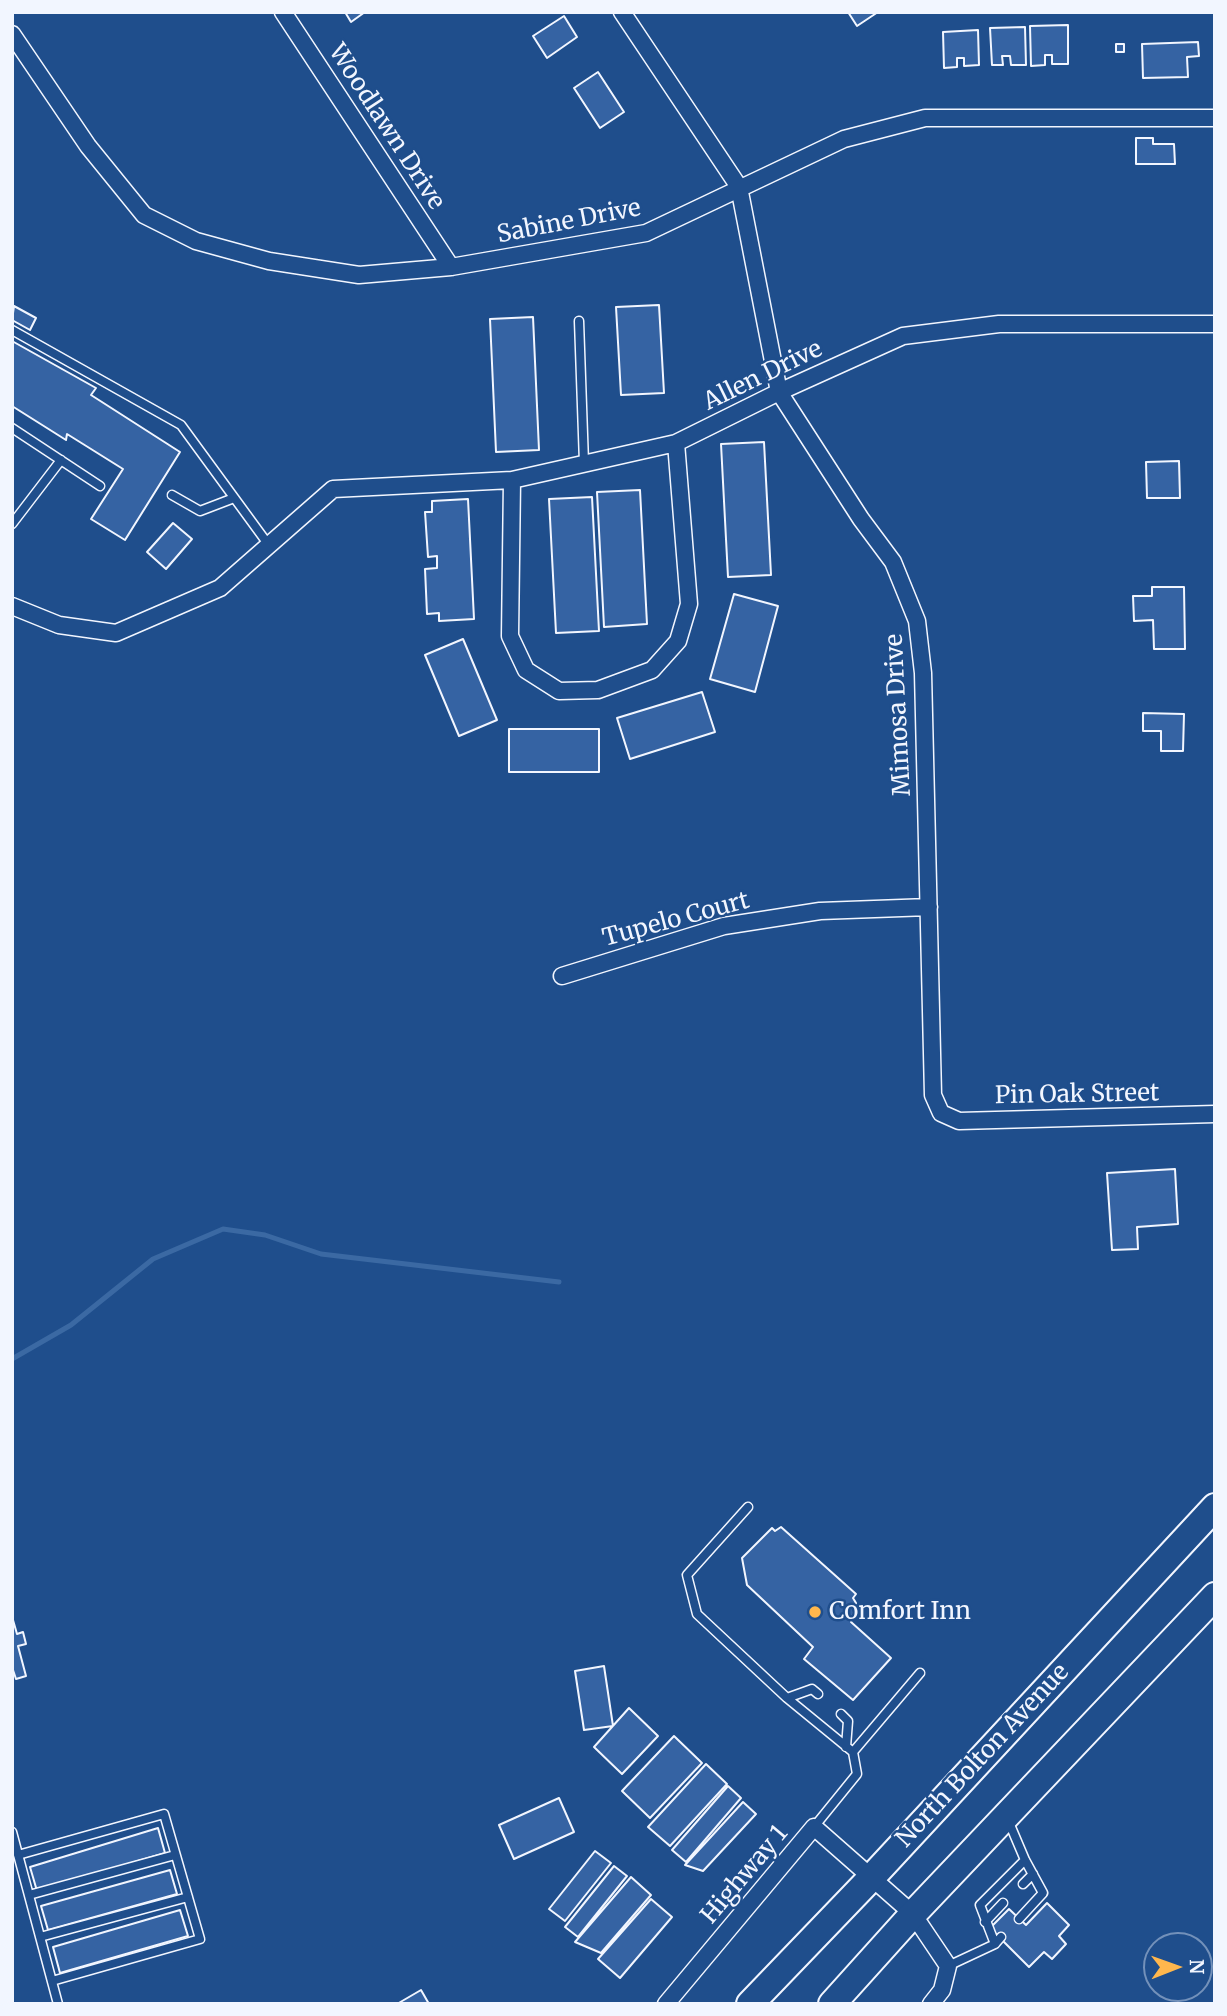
<!DOCTYPE html>
<style>
body{margin:0}
#map{position:relative;width:1227px;height:2016px;overflow:hidden;background:#1f4e8c;font-family:Merriweather,serif}
canvas{display:block}
.frame{position:absolute;inset:0;border:14px solid #f2f6ff;pointer-events:none}
.north{position:absolute;left:1143px;top:1932px;width:70px;height:70px;box-sizing:border-box;background:#1f4e8c;border:2px solid #7391ba;border-radius:50%;rotate:89deg;font-size:19px;font-weight:700;line-height:28px;text-align:center;color:#f2f6ff}
.north::after{content:'';display:block;margin:auto;width:24px;height:32px;background:#ffb74d;clip-path:polygon(50% 0,100% 100%,50% 72%,0 100%)}
</style>
<div id="map">
<canvas width="1227" height="2016"></canvas>
<div class="frame"></div>
<div class="north">N</div>
</div>
<script>
const c = document.querySelector('canvas').getContext('2d');
c.lineJoin = 'round';
function trace(path, color, width, dash) {
  c.strokeStyle = color;
  c.lineWidth = width;
  c.lineCap = dash ? 'butt' : 'round';
  c.setLineDash(dash || []);
  c.stroke(path);
}
function fill(path, color) {
  c.fillStyle = color;
  c.fill(path, 'evenodd');
}
function write(font, color, halo, rows, align = 'center') {
  c.font = font + ' Merriweather,serif';
  c.lineWidth = 5;
  c.setLineDash([]);
  c.textBaseline = 'middle';
  c.strokeStyle = halo;
  c.fillStyle = color;
  for (const [text, x, y, turn = 0] of rows) {
    c.save();
    c.translate(x, y);
    c.rotate((+turn || 0) * Math.PI / 180);
    c.textAlign = isNaN(turn) ? turn : align;
    if (halo) c.strokeText(text, 0, 0);
    c.fillText(text, 0, 0);
    c.restore();
  }
}
trace(new Path2D(`
 M 12,1359 L 71,1325 L 153,1259 L 223,1229 L 265,1235 L 321,1254 L 559,1282`), '#3b69a3', 5);
const building = new Path2D(`
 M 345,12 L 365,12 L 351,22 Z
 M 848,12 L 878,12 L 857,26 Z
 M 564,16 L 577,37 L 547,58 L 533,36 Z
 M 1068,25 L 1068,64 L 1052,64 L 1052,55 L 1045,55 L 1045,65 L 1031,66 L 1030,26 Z
 M 1025,27 L 1026,65 L 1011,65 L 1010,56 L 1002,56 L 1003,65 L 992,65 L 990,28 Z
 M 978,30 L 979,65 L 964,66 L 964,58 L 957,58 L 957,67 L 944,68 L 943,32 Z
 M 1198,42 L 1199,56 L 1187,57 L 1188,77 L 1143,78 L 1142,44 Z
 M 1116,44 L 1124,44 L 1124,52 L 1116,52 Z
 M 598,72 L 624,112 L 600,128 L 574,88 Z
 M 1136,138 L 1153,138 L 1153,144 L 1174,144 L 1175,164 L 1136,164 Z
 M 659,305 L 664,393 L 621,395 L 616,307 Z
 M 14,306 L 36,318 L 30,330 L 12,320 Z
 M 533,317 L 539,450 L 496,452 L 490,319 Z
 M 12,341 L 96,388 L 91,395 L 180,452 L 125,540 L 91,519 L 123,469 L 67,434 L 66,440 L 12,406 Z
 M 764,442 L 771,575 L 728,577 L 721,444 Z
 M 1179,461 L 1180,498 L 1147,498 L 1146,462 Z
 M 640,490 L 647,624 L 604,627 L 597,492 Z
 M 592,497 L 599,631 L 556,633 L 549,499 Z
 M 468,499 L 474,619 L 439,621 L 439,613 L 427,614 L 425,569 L 437,568 L 437,556 L 428,557 L 425,512 L 432,512 L 432,501 Z
 M 173,523 L 192,539 L 166,569 L 147,552 Z
 M 1152,587 L 1184,587 L 1185,649 L 1154,649 L 1153,620 L 1134,621 L 1133,596 L 1152,596 Z
 M 734,594 L 778,606 L 755,692 L 710,679 Z
 M 463,639 L 497,720 L 459,736 L 425,655 Z
 M 702,692 L 715,732 L 630,759 L 617,718 Z
 M 1143,713 L 1184,714 L 1183,751 L 1161,751 L 1161,731 L 1143,731 Z
 M 509,729 L 599,729 L 599,772 L 509,772 Z
 M 1175,1169 L 1178,1224 L 1137,1227 L 1138,1249 L 1112,1250 L 1107,1173 Z
 M 781,1527 L 856,1594 L 853,1598 L 856,1603 L 851,1622 L 891,1658 L 853,1700 L 804,1659 L 813,1647 L 747,1585 L 742,1558 L 772,1528 L 775,1531 Z
 M 13,1620 L 17,1634 L 23,1632 L 26,1644 L 18,1646 L 26,1676 L 16,1679 L 12,1667 Z
 M 604,1666 L 613,1726 L 584,1730 L 575,1671 Z
 M 629,1708 L 658,1736 L 622,1774 L 594,1747 Z
 M 674,1736 L 702,1763 L 650,1818 L 622,1791 Z
 M 706,1764 L 727,1784 L 670,1846 L 648,1827 Z
 M 728,1786 L 741,1798 L 686,1862 L 672,1850 Z
 M 559,1798 L 574,1832 L 514,1859 L 499,1825 Z
 M 743,1802 L 756,1814 L 703,1871 L 685,1865 Z
 M 158,1828 L 165,1853 L 37,1891 L 30,1867 Z
 M 595,1851 L 611,1863 L 565,1921 L 549,1909 Z
 M 614,1866 L 627,1876 L 578,1937 L 565,1927 Z
 M 170,1870 L 177,1894 L 48,1930 L 41,1906 Z
 M 631,1877 L 651,1895 L 601,1953 L 575,1942 Z
 M 651,1899 L 672,1917 L 620,1978 L 598,1959 Z
 M 1047,1903 L 1069,1925 L 1059,1936 L 1066,1944 L 1052,1959 L 1044,1952 L 1029,1967 L 990,1928 L 1009,1909 L 1026,1925 Z
 M 180,1910 L 188,1936 L 60,1973 L 53,1947 Z
 M 421,1990 L 429,2004 L 397,2004 Z`);
fill(building, '#3563a3');
trace(building, '#f2f6ff', 2);
const lane = new Path2D(`
 M 579,321 L 584,463
 M 12,330 L 181,425 L 268,544
 M 12,428 L 100,486
 M 172,495 L 200,511 L 234,498
 M 12,524 L 61,460
 M 748,1507 L 687,1575 L 697,1614 L 787,1698 L 853,1752
 M 787,1698 L 812,1689 L 818,1694
 M 841,1714 L 848,1721 L 846,1747
 M 1008,1820 L 1025,1860 L 1043,1893 L 1019,1919
 M 814,1827 L 857,1774 L 853,1752 L 920,1673
 M 12,1832 L 58,2004
 M 18,1855 L 164,1814 L 200,1939 L 52,1981
 M 1023,1884 L 1033,1874
 M 29,1895 L 175,1855
 M 985,1922 L 1003,1903
 M 40,1937 L 188,1897
 M 995,1944 L 980,1905 L 1025,1860
 M 948,1966 L 995,1944 L 1001,1937`);
const street = new Path2D(`
 M 283,12 L 451,267
 M 622,12 L 739,187 L 779,392 L 861,519 L 893,562 L 917,621 L 923,673 L 933,1095 L 941,1113 L 959,1121 L 1215,1114
 M 12,34 L 88,146 L 144,215 L 196,241 L 269,261 L 359,275 L 451,267 L 646,233 L 844,139 L 925,118 L 1215,118
 M 512,480 L 510,636 L 526,670 L 559,691 L 598,690 L 652,670 L 678,641 L 689,604 L 676,443
 M 12,606 L 59,625 L 116,633 L 220,588 L 333,489 L 512,480 L 676,443 L 779,392 L 903,336 L 999,324 L 1215,324
 M 562,976 L 724,926 L 820,911 L 929,907
 M 666,2004 L 814,1827 L 913,1914 L 948,1966 L 942,1990 L 931,2004`);
const primary = new Path2D(`
 M 750,2004 L 872,1877 L 1215,1507
 M 832,2004 L 913,1914 L 1215,1596`);
trace(lane, '#f2f6ff', 11);
trace(street, '#f2f6ff', 19);
trace(primary, '#f2f6ff', 30);
trace(lane, '#1f4e8c', 8);
trace(street, '#1f4e8c', 16);
trace(primary, '#1f4e8c', 26);
for (const [x, y, r, color] of [
 [815,1612,7,"#ffb74d"]
]) {
  const dot = new Path2D();
  dot.arc(x, y, r, 0, 2 * Math.PI);
  c.fillStyle = color;
  c.fill(dot);
  trace(dot, '#1f4e8c', 2.5);
}
write('24px', '#f2f6ff', '#1f4e8c', [
 ["Woodlawn Drive",386,127,57],
 ["Sabine Drive",569,222,-11],
 ["Allen Drive",763,376,-26],
 ["Mimosa Drive",899,715,-93],
 ["Tupelo Court",676,920,-15],
 ["Pin Oak Street",1077,1095,-1],
 ["North Bolton Avenue",983,1756,-47],
 ["Highway 1",745,1875,-50]
]);
write('24px', '#f2f6ff', '#1f4e8c', [
 ["Comfort Inn",829,1612]
], 'left');
</script>
